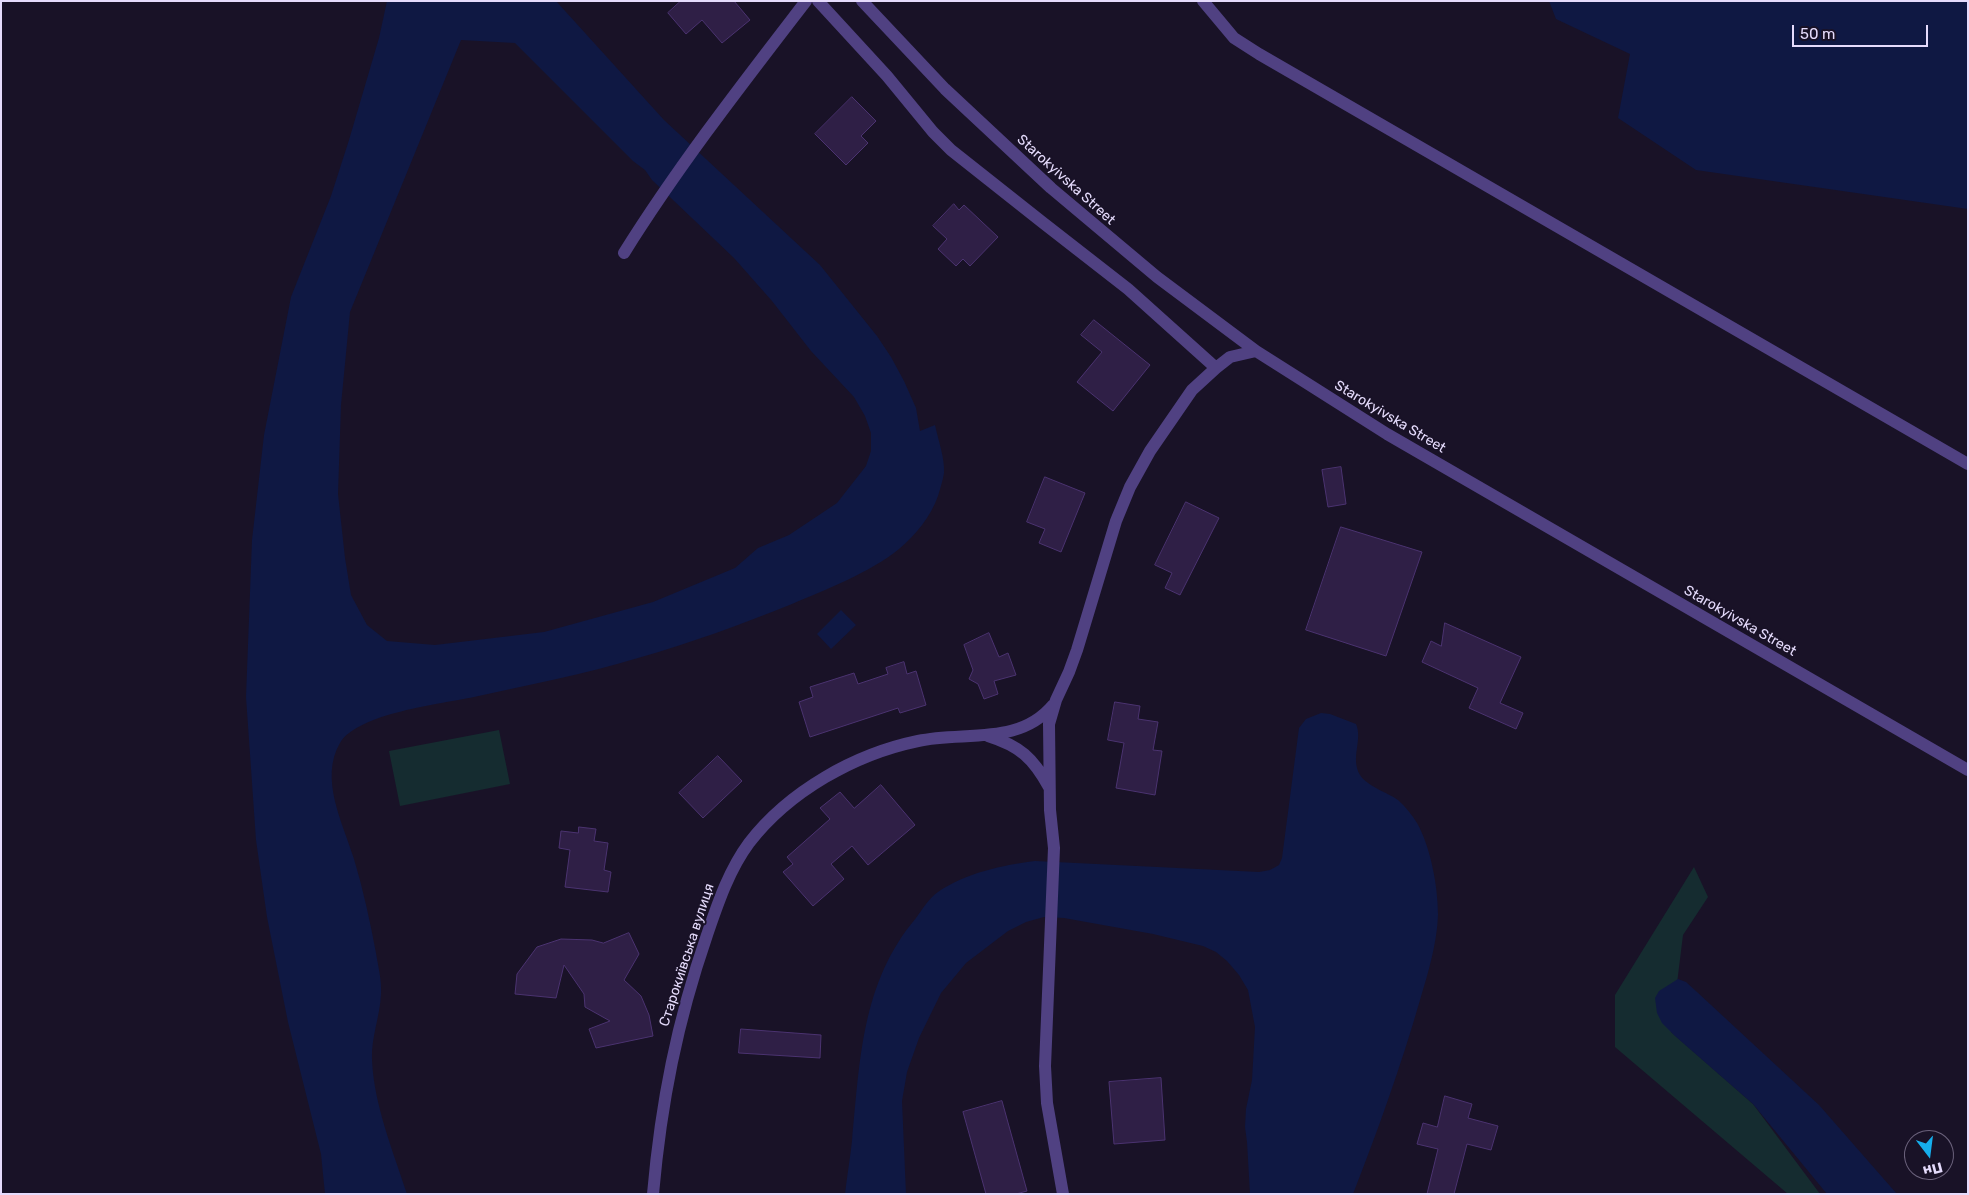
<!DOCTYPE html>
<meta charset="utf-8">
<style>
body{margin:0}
#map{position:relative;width:1969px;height:1195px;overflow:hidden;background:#191227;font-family:Rubik,sans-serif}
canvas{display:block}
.frame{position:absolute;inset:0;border:2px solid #e5dbfc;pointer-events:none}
.north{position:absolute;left:1904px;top:1130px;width:50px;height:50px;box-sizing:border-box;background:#191227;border:1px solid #6b627c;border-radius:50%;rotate:165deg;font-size:14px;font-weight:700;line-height:20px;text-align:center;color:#e5dbfc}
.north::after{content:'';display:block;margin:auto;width:18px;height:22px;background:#16aeec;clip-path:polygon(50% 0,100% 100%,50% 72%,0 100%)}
.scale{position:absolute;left:1792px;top:25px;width:136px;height:22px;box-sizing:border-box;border:2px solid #e5dbfc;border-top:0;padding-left:6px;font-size:15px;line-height:18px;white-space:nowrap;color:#e5dbfc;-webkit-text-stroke:4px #191227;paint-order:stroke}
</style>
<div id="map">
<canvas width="1969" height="1195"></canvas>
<div class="frame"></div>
<div class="north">Пн</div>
<div class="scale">50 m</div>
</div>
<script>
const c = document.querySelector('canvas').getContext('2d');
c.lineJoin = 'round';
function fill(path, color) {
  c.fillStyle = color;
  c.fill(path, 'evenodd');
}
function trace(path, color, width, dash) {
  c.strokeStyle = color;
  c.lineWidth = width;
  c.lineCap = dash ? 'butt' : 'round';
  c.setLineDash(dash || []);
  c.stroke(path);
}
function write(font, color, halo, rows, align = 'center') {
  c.font = font + ' Rubik,sans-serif';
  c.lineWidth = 4;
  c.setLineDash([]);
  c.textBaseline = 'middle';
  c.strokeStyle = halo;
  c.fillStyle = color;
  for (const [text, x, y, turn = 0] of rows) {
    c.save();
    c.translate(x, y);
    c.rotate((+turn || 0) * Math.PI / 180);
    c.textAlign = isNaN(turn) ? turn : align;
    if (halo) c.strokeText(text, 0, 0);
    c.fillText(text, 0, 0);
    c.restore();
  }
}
fill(new Path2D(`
 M 499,730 L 510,784 L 400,806 L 389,751 Z
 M 1694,867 L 1708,897 L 1683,935 L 1671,1032 L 1753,1104 L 1820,1194 L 1788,1194 L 1615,1047 L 1615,995 Z`), '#152c30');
fill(new Path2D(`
 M 387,1 L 556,1 L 664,120 L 820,265 L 877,336 L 891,357 L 904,381 L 916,408 L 920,431 L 935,425 C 938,439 945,459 944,473 C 943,480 940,489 938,496 C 931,516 915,536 899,549 C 871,572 825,590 792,604 C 742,624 691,643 638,658 C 585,674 529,685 474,697 C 441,704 358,713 340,743 C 319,779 343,823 354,859 C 363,889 370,921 376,953 C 378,966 382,981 381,994 C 380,1017 371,1037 372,1060 C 374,1105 393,1151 407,1194 L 325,1194 L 321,1154 L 288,1022 L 267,917 L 256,840 L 246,697 L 252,540 L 264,435 L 291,297 L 331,196 L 349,140 L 379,38 ZM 461,40 L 515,43 L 633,161 L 645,170 L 652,180 L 734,258 L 772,301 L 811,351 L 854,397 L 865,416 L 871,433 L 871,451 L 866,466 L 837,503 L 789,535 L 758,548 L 735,568 L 653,602 L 544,632 L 435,645 L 387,641 L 367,625 L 351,595 L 345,558 L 338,494 L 341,405 L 350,312 Z
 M 1549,1 L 1968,1 L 1968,209 L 1696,170 L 1618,118 L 1630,54 L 1556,19 Z
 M 841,610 L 856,625 L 831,649 L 817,634 Z
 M 1321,713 L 1330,714 L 1356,724 C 1363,740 1350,758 1360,775 C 1368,787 1387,792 1398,800 C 1406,807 1412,815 1417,823 C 1431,848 1438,887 1438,915 C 1437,944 1428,973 1420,1000 C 1401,1066 1378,1130 1353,1194 L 1250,1194 L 1247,1142 L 1245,1127 L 1246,1109 L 1252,1080 L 1255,1027 L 1248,990 L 1239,975 L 1227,961 L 1216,952 L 1203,946 L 1153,934 L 1064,918 L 1044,917 L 1026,922 L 1008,931 L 966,963 L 941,993 L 919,1038 L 907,1072 L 902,1101 L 906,1194 L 845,1194 C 847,1176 850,1159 852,1141 C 860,1061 861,983 916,918 C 922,910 929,898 938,892 C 965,873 1003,865 1035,861 L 1259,872 L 1270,870 L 1279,865 L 1282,858 L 1299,728 L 1306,719 Z
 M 1678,979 L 1686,982 L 1697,992 L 1819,1105 L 1897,1194 L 1827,1194 L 1753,1104 L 1675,1036 L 1662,1023 L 1657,1013 L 1655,998 L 1659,991 Z`), '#0f1843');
const building = new Path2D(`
 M 681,1 L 734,1 L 750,20 L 722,43 L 702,20 L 686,34 L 668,13 Z
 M 852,97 L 876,121 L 861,136 L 868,143 L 846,165 L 815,134 Z
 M 954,204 L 959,210 L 964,205 L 998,237 L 970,266 L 963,259 L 956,266 L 938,249 L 947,239 L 933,226 Z
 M 1094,320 L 1150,365 L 1113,411 L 1077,382 L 1102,352 L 1081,335 Z
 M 1341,467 L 1346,504 L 1328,507 L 1322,470 Z
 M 1045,477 L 1085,493 L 1061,552 L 1039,543 L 1045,529 L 1027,522 Z
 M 1186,502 L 1219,518 L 1180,595 L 1165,588 L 1172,573 L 1155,565 Z
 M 1341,527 L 1422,552 L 1386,656 L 1306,630 Z
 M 1445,623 L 1521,657 L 1500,703 L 1523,713 L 1516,729 L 1469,708 L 1478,688 L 1422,662 L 1431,641 L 1441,646 Z
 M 989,633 L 999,657 L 1008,653 L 1016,675 L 994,681 L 998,694 L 984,699 L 978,684 L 969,679 L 973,670 L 964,645 Z
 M 904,662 L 907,674 L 916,671 L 926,705 L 900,713 L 898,708 L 810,737 L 799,702 L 813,697 L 810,687 L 854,673 L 858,684 L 888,674 L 886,668 Z
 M 1115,702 L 1140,706 L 1138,719 L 1158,722 L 1153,750 L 1162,751 L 1155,795 L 1116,788 L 1124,743 L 1108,740 Z
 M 718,756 L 742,781 L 703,818 L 679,793 Z
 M 881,785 L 915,825 L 868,865 L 852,846 L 831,864 L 844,879 L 813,906 L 783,872 L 793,864 L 787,857 L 830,819 L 820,808 L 840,792 L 854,808 Z
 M 579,827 L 596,829 L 594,841 L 608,843 L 604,870 L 611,872 L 608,892 L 565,887 L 570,850 L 559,848 L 561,831 L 578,833 Z
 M 629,933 L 639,954 L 624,980 L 641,996 L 649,1015 L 653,1036 L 596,1048 L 589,1029 L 610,1021 L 585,1007 L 584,994 L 564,965 L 556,998 L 515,994 L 517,974 L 537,947 L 561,939 L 592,940 L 603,943 Z
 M 741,1029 L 821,1035 L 820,1058 L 739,1053 Z
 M 1161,1078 L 1165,1140 L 1114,1144 L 1109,1082 Z
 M 1445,1096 L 1472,1104 L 1468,1118 L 1498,1126 L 1491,1150 L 1467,1144 L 1454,1194 L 1427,1194 L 1438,1149 L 1417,1144 L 1423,1123 L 1437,1127 Z
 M 1002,1101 L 1027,1191 L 1016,1194 L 986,1194 L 963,1112 Z`);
fill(building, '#2f1f46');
trace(building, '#4b3370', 1);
trace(new Path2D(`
 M 818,1 L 887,76 L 933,132 L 951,150 L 1042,222 L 1128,289 L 1216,368
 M 862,1 L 945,89 L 1051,188 L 1157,277 L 1256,351 L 1387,434 L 1968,770
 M 1203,1 L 1234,38 L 1259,54 L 1968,464
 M 624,253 C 679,165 743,83 806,1
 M 988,736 C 1020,746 1033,758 1049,787
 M 653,1194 C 661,1103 677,1022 707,935 C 718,903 729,870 749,843 C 789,791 855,754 918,741 C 964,731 1019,746 1053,705
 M 1063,1194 L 1047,1103 L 1045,1066 L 1054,848 L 1050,810 L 1049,724 L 1056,700 L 1069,672 L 1077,650 L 1116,521 L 1130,487 L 1150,451 L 1192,390 L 1216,368 L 1230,357 L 1256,351`), '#504182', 12);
write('14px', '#e5dbfc', '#191227', [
 ["Starokyivska Street",1066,180,42],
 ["Starokyivska Street",1390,417,31],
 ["Starokyivska Street",1740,621,30],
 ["Старокиївська вулиця",687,955,-72]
]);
</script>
